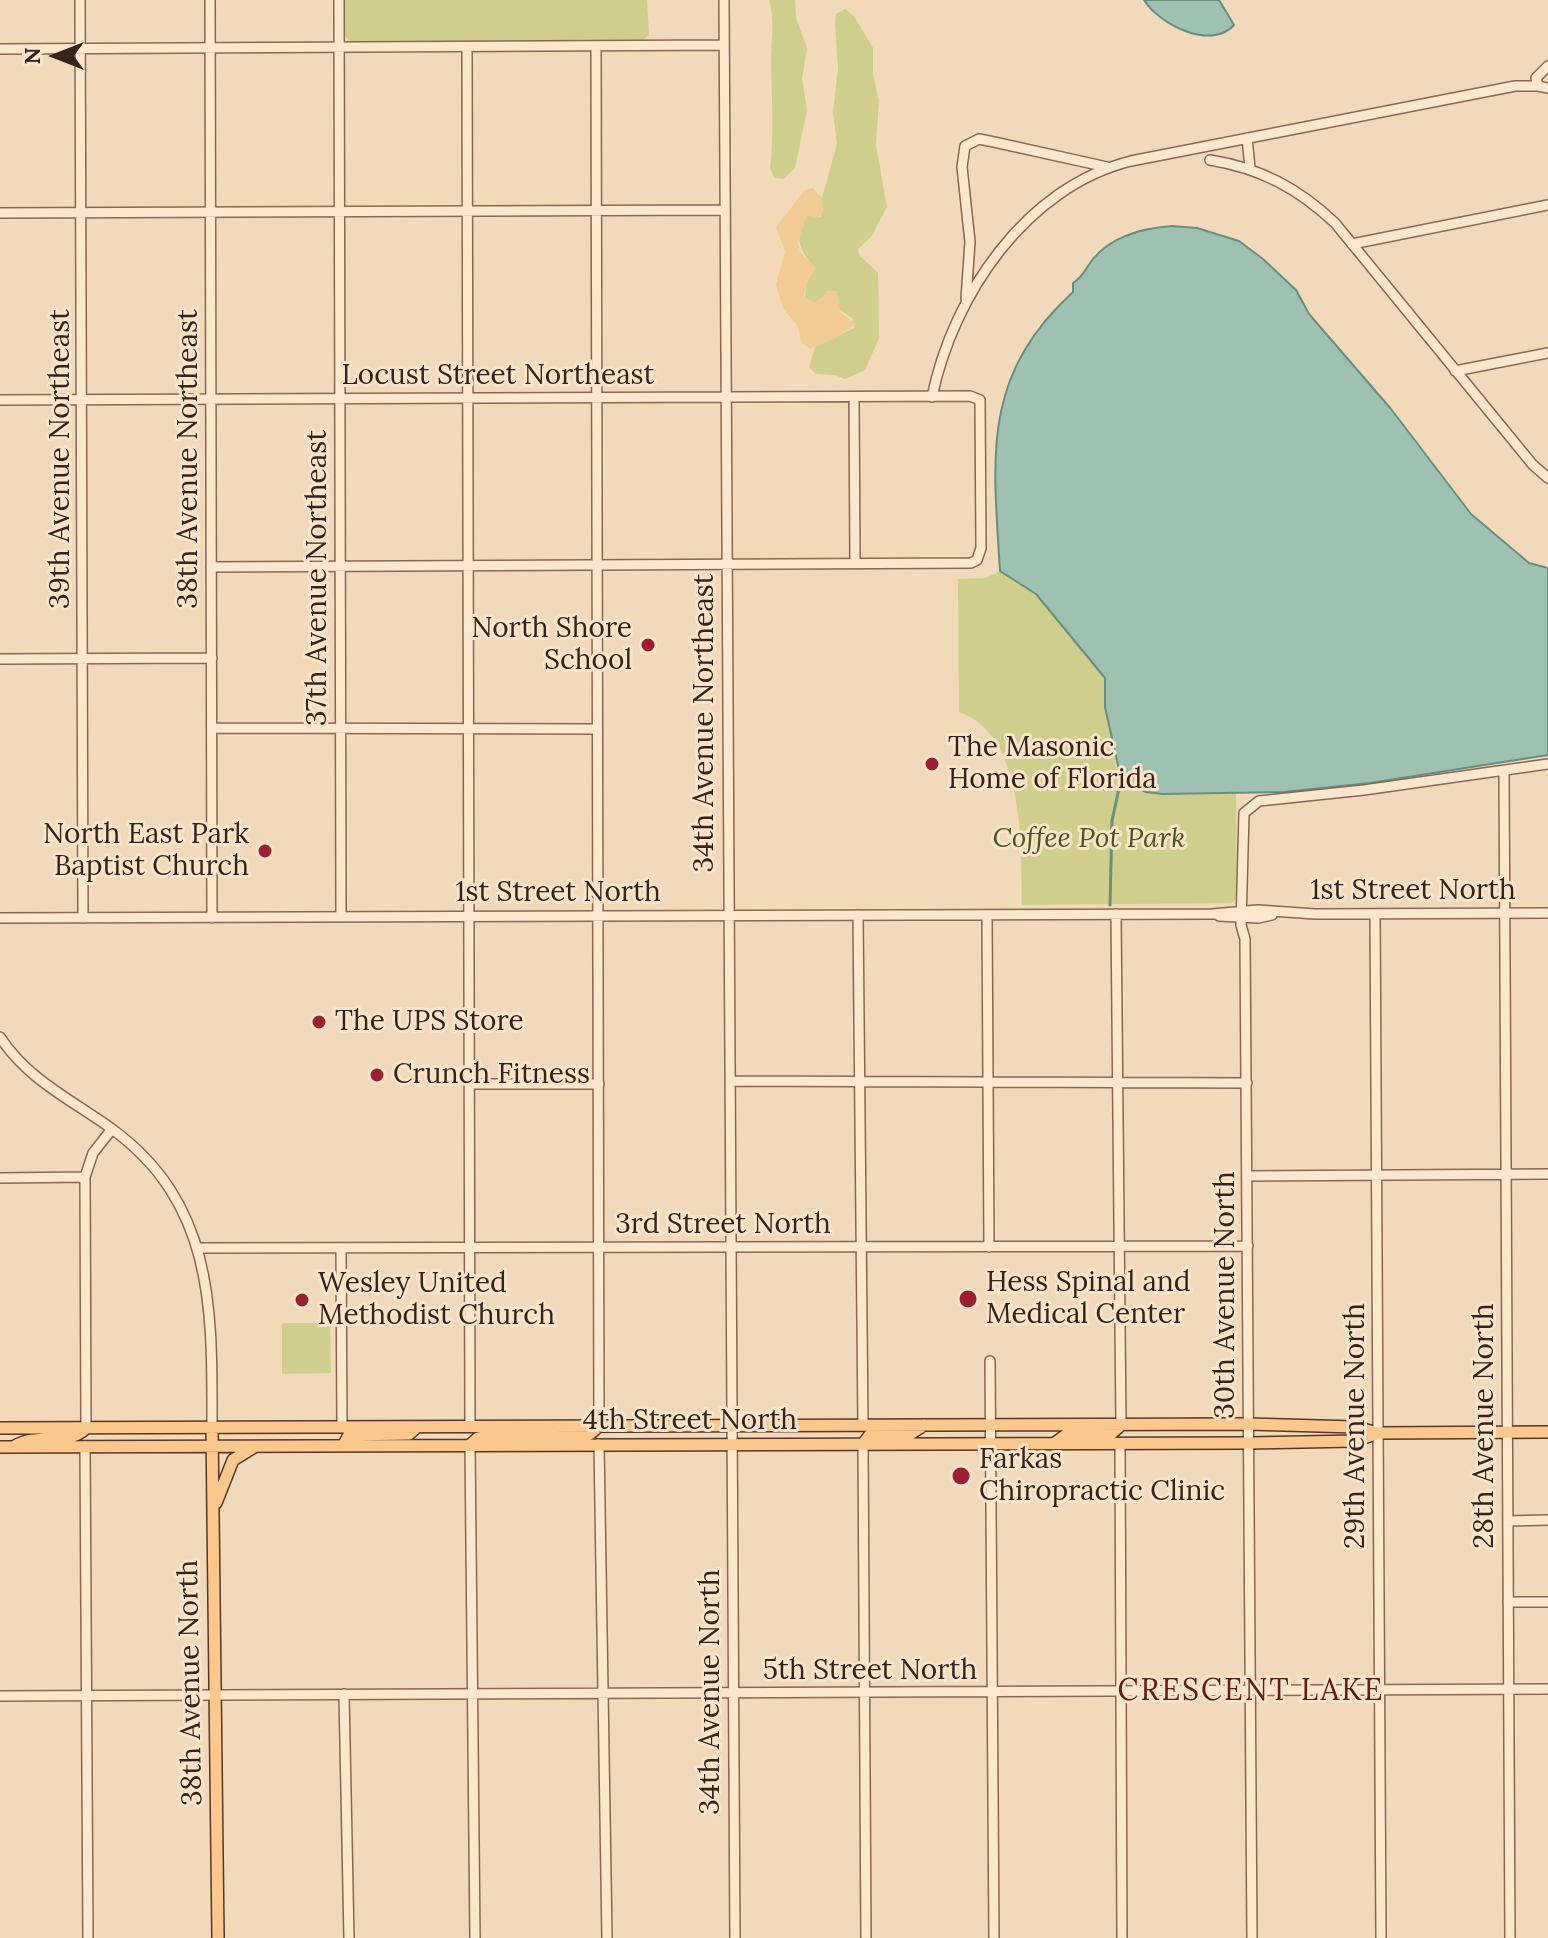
<!DOCTYPE html>
<style>
body{margin:0}
#map{position:relative;width:1548px;height:1938px;overflow:hidden;background:#f1d9ba;font-family:Lora,serif}
canvas{display:block}
.north{position:absolute;left:16px;top:16px;width:80px;height:80px;-webkit-text-stroke:6px #f8e4ca;paint-order:stroke;rotate:270deg;font-size:22px;font-weight:700;line-height:32px;text-align:center;color:#372319}
.north::after{content:'';display:block;margin:auto;width:28px;height:36px;background:#372319;clip-path:polygon(50% 0,100% 100%,50% 72%,0 100%)}
</style>
<div id="map">
<canvas width="1548" height="1938"></canvas>
<div class="north">N</div>
</div>
<script>
const c = document.querySelector('canvas').getContext('2d');
c.lineJoin = 'round';
function fill(path, color) {
  c.fillStyle = color;
  c.fill(path, 'evenodd');
}
function trace(path, color, width, dash) {
  c.strokeStyle = color;
  c.lineWidth = width;
  c.lineCap = dash ? 'butt' : 'round';
  c.setLineDash(dash || []);
  c.stroke(path);
}
function write(font, color, halo, rows, align = 'center') {
  c.font = font + ' Lora,serif';
  c.lineWidth = 6;
  c.setLineDash([]);
  c.textBaseline = 'middle';
  c.strokeStyle = halo;
  c.fillStyle = color;
  for (const [text, x, y, turn = 0] of rows) {
    c.save();
    c.translate(x, y);
    c.rotate((+turn || 0) * Math.PI / 180);
    c.textAlign = isNaN(turn) ? turn : align;
    if (halo) c.strokeText(text, 0, 0);
    c.fillText(text, 0, 0);
    c.restore();
  }
}
fill(new Path2D(`
 M 344,0 L 647,0 L 649,35 L 643,40 L 351,43 L 344,35 Z
 M 769,0 L 795,0 L 796,18 L 807,48 L 802,79 L 807,110 L 795,168 L 783,179 L 775,178 L 770,169 C 774,135 772,103 771,68 C 770,45 776,24 769,0 Z
 M 845,9 L 854,16 L 873,48 L 873,75 L 879,100 L 876,145 L 887,207 L 871,237 L 858,249 L 859,255 L 878,273 L 879,338 L 865,370 L 845,379 L 835,375 L 816,374 L 809,367 L 815,347 L 854,328 L 853,319 L 839,309 L 837,294 L 829,291 L 815,303 L 805,298 L 806,284 L 815,268 C 800,250 793,239 807,215 L 821,217 L 822,198 L 837,144 L 833,112 L 838,69 L 835,22 L 836,14 Z
 M 1000,571 L 1036,594 L 1105,678 C 1105,705 1110,714 1114,738 C 1116,749 1113,765 1119,775 C 1135,802 1208,793 1236,792 L 1237,897 L 1232,903 L 1022,905 C 1021,848 1026,735 959,712 L 958,579 L 986,578 Z
 M 282,1323 L 330,1323 L 331,1373 L 282,1374 Z`), '#d0ce8d');
fill(new Path2D(`
 M 813,188 L 822,198 L 823,212 L 818,218 L 807,215 L 798,242 L 800,252 L 816,268 L 806,284 L 804,296 L 815,303 L 829,291 L 836,291 L 841,313 L 856,324 L 836,338 L 810,349 L 802,343 L 797,325 L 784,310 L 776,285 L 785,251 L 776,227 L 805,190 Z`), '#f1cb93');
const water = new Path2D(`
 M 1144,0 L 1219,0 L 1234,25 C 1211,51 1159,24 1144,0 Z
 M 1172,226 L 1197,228 L 1239,241 L 1263,259 L 1296,290 L 1309,314 L 1391,409 L 1471,514 L 1529,563 L 1548,568 L 1548,755 L 1370,783 L 1284,792 L 1162,794 L 1146,792 L 1121,779 L 1105,707 L 1105,678 L 1036,594 L 1000,571 C 993,457 981,376 1073,292 L 1073,283 C 1084,276 1085,269 1093,259 C 1112,236 1144,228 1172,226 Z`);
fill(water, '#9fc1b2');
trace(water, '#668f7f', 2);
trace(new Path2D(`
 M 1110,905 L 1112,821 L 1121,779`), '#668f7f', 3);
const minor = new Path2D(`
 M 80,0 L 83,918
 M 210,0 L 212,918
 M 339,0 L 341,915
 M 724,0 L 735,1938
 M 596,46 L 599,1426
 M 467,48 L 470,1426
 M 0,49 L 724,45
 M 1548,66 L 1536,78 L 1538,86 L 1548,88
 M 1247,138 L 1250,168
 M 1210,160 C 1260,168 1298,188 1335,223 L 1533,465 L 1548,478
 M 0,213 L 725,210
 M 1352,244 L 1548,205
 M 966,299 L 970,242 L 962,167 L 965,146 L 979,139 L 994,142 L 1107,167
 M 1455,371 L 1548,353
 M 854,397 L 855,563
 M 932,397 C 953,295 1026,187 1131,161 L 1515,86 L 1538,86
 M 0,400 L 970,396 L 980,400 L 981,548 L 977,560 L 971,563 L 211,567
 M 0,659 L 212,658
 M 212,728 L 597,729
 M 1504,771 L 1510,1938
 M 1116,914 L 1121,1425
 M 1375,914 L 1381,1938
 M 858,915 L 863,1425
 M 987,915 L 989,1247
 M 1219,916 L 1258,918 L 1272,915
 M 0,918 L 1212,914 L 1258,910 L 1315,914 L 1548,913
 M 0,1037 C 28,1080 72,1100 112,1129 C 216,1205 212,1313 212,1428
 M 730,1081 L 1247,1083
 M 472,1084 L 599,1084
 M 1248,1176 L 1548,1174
 M 0,1178 L 85,1177
 M 198,1248 L 1248,1246
 M 341,1248 L 342,1427
 M 990,1361 L 994,1938
 M 86,1428 L 85,1177 L 93,1153 L 112,1129
 M 1120,1443 L 1122,1938
 M 599,1444 L 607,1938
 M 863,1444 L 866,1938
 M 470,1445 L 475,1938
 M 85,1446 L 88,1938
 M 1508,1521 L 1548,1520
 M 1508,1602 L 1548,1602
 M 344,1694 L 349,1938
 M 0,1696 L 1548,1689
 M 1252,1938 L 1245,939 L 1241,925 L 1244,813 L 1259,801 L 1364,790 L 1548,764`);
const major = new Path2D(`
 M 0,1428 L 1249,1424 L 1355,1427 L 1378,1433
 M 212,1428 L 218,1938
 M 1055,1443 L 1066,1435 L 1111,1434 L 1121,1425
 M 863,1444 L 870,1435 L 910,1434 L 924,1425
 M 470,1445 L 478,1438 L 492,1436 L 590,1434 L 599,1426
 M 15,1446 C 36,1433 69,1445 85,1429
 M 343,1446 L 349,1435 L 409,1434 L 417,1427
 M 0,1447 L 1249,1443 L 1355,1441 L 1378,1433 L 1548,1432
 M 216,1503 L 233,1460 L 254,1447`);
trace(minor, '#896853', 12);
trace(major, '#563728', 14);
trace(minor, '#fce7cd', 9);
trace(major, '#fac88c', 11);
for (const [x, y, r, color] of [
 [648,645,8,"#9d1e31"],
 [932,764,8,"#9d1e31"],
 [265,851,8,"#9d1e31"],
 [319,1022,8,"#9d1e31"],
 [377,1075,8,"#9d1e31"],
 [968,1299,10,"#9d1e31"],
 [302,1300,8,"#9d1e31"],
 [961,1476,10,"#9d1e31"]
]) {
  const dot = new Path2D();
  dot.arc(x, y, r, 0, 2 * Math.PI);
  c.fillStyle = color;
  c.fill(dot);
  trace(dot, '#f8e4ca', 3);
}
write('28px', '#372319', '#f8e4ca', [
 ["Locust Street Northeast",498,376],
 ["39th Avenue Northeast",61,459,-90],
 ["38th Avenue Northeast",189,459,-90],
 ["37th Avenue Northeast",318,578,-90],
 ["34th Avenue Northeast",705,723,-90],
 ["1st Street North",1413,891],
 ["1st Street North",558,893],
 ["3rd Street North",723,1225],
 ["30th Avenue North",1226,1295,-90],
 ["4th Street North",690,1421],
 ["29th Avenue North",1356,1426,-90],
 ["28th Avenue North",1485,1426,-90],
 ["5th Street North",870,1671],
 ["38th Avenue North",191,1683,-91],
 ["34th Avenue North",711,1692,-90]
]);
write('28px', '#372319', '#f8e4ca', [
 ["North Shore",632,629,"right"],
 ["School",632,661,"right"],
 ["The Masonic",948,748],
 ["Home of Florida",948,780],
 ["North East Park",249,835,"right"],
 ["Baptist Church",249,867,"right"],
 ["The UPS Store",335,1022],
 ["Crunch Fitness",393,1075],
 ["Hess Spinal and",986,1283],
 ["Medical Center",986,1315],
 ["Wesley United",318,1284],
 ["Methodist Church",318,1316],
 ["Farkas",979,1460],
 ["Chiropractic Clinic",979,1492]
], 'left');
write('italic 28px', '#4f551e', '#f8e4ca', [
 ["Coffee Pot Park",1089,839]
]);
c.letterSpacing = '2px';
write('30px', '#671b15', '#f8e4ca', [
 ["CRESCENT LAKE",1251,1691]
]);
c.letterSpacing = '0px';
</script>
